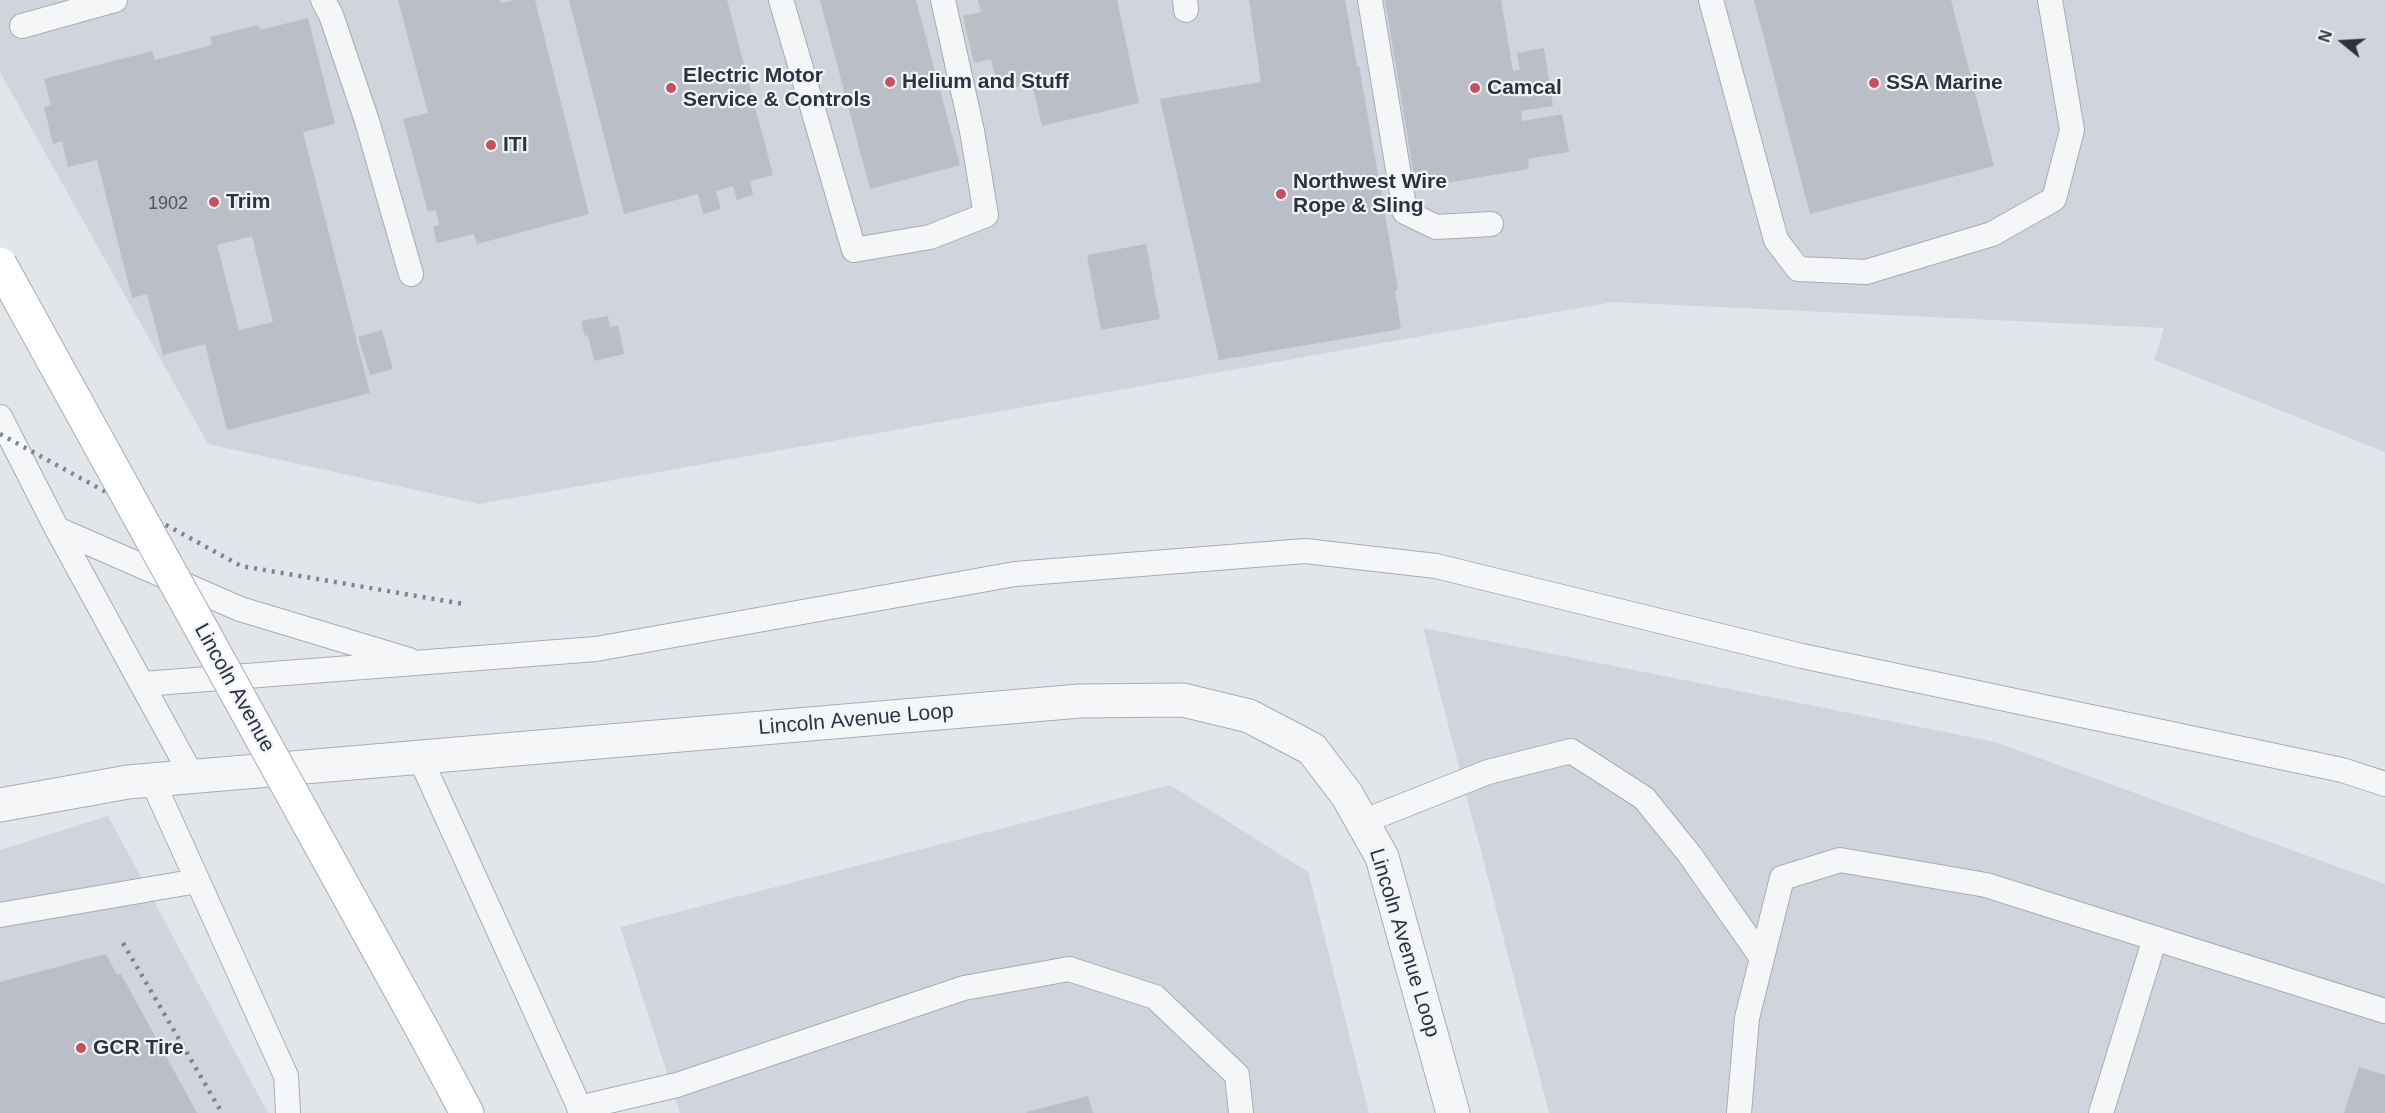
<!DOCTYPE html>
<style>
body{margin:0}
#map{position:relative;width:2385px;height:1113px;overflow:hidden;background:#e2e5ea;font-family:Arial,sans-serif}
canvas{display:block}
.north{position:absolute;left:2313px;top:12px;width:60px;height:60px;-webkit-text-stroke:4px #f2f4f7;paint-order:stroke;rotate:288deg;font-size:16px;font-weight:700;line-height:24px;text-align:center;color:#2b3241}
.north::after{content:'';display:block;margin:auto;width:21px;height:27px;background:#2b3241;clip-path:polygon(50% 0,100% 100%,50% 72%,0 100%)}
</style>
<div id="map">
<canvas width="2385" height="1113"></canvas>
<div class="north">N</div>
</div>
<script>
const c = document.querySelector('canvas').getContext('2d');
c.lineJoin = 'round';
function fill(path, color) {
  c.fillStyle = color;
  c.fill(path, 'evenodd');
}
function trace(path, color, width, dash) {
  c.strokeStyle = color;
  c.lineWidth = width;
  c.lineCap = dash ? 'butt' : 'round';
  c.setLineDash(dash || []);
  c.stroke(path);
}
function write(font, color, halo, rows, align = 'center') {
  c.font = font + ' Arial,sans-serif';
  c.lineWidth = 4.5;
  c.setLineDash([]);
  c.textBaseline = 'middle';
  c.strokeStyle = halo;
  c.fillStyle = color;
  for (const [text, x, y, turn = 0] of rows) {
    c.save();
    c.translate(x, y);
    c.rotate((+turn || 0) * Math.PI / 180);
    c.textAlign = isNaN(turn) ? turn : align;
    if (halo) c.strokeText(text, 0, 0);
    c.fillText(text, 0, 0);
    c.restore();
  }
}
fill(new Path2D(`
 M 0,0 L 2385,0 L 2385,452 L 2154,360 L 2164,328 L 1613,302 L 479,504 L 208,444 L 0,72 Z
 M 1423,628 L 1995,742 L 2385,884 L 2385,1113 L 1549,1113 Z
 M 1170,785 L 1308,872 L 1369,1113 L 680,1113 L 620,927 Z
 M 108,816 L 268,1113 L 0,1113 L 0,850 Z`), '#d1d4dc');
fill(new Path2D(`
 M 398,0 L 500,0 L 501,3 L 514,0 L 535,0 L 589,214 L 477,244 L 474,234 L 437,243 L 433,227 L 439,225 L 436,210 L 428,212 L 403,119 L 428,113 Z
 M 569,0 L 727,0 L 773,175 L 750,181 L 753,195 L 737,200 L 733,186 L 716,191 L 721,209 L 703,214 L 698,194 L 624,214 Z
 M 820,0 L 916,0 L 960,165 L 870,189 Z
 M 978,0 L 1117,0 L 1139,103 L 1042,126 L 1032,83 L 999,91 L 991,59 L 974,63 L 963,16 L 981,12 Z
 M 1249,0 L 1345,0 L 1357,66 L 1359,66 L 1398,289 L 1395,290 L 1401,329 L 1219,360 L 1160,99 L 1261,82 Z
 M 1385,0 L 1501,0 L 1513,71 L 1520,70 L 1517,53 L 1544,48 L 1553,106 L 1521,111 L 1522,121 L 1562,114 L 1569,152 L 1528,159 L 1529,169 L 1416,188 Z
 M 1754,0 L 1951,0 L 1994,166 L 1810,214 Z
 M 308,18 L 335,124 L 303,132 L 370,393 L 227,430 L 205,344 L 163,355 L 147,294 L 132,298 L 97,160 L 68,167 L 62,141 L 53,144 L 44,107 L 51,105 L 44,79 L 152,51 L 155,60 L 212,45 L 210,37 L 258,25 L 260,30 ZM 252,236 L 273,322 L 239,330 L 217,245 Z
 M 1146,244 L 1160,319 L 1101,330 L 1087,255 Z
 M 608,316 L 610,327 L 618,325 L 624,354 L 594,361 L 588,335 L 585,336 L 581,321 Z
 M 382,330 L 393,369 L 370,375 L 358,337 Z
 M 106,954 L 117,975 L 121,974 L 197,1113 L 0,1113 L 0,982 Z
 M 2359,1067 L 2385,1075 L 2385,1113 L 2344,1113 Z
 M 1088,1096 L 1093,1113 L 1027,1113 L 1027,1112 Z`), '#babec7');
const lane = new Path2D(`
 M 323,0 L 331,15 L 367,121 L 411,274
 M 781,0 L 854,250 L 930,237 L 986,215 L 972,131 L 943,0
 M 1185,0 L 1186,10
 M 1370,0 L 1405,212 L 1436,227 L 1491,224
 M 1711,0 L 1776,240 L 1798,269 L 1866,272 L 1992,234 L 2054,199 L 2072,130 L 2050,0
 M 22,26 L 115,0
 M 0,417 L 57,529 L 192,776
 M 57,529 L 240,609 L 409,660
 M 143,684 L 596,649 L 1015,574 L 1305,551 L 1436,566 L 1802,656 L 2342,770 L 2385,784
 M 420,758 L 582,1113
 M 152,780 L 286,1076 L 288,1113
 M 1362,822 L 1488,772 L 1571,751 L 1644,798 L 1690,855 L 1762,958
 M 0,915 L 197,881
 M 579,1108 L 677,1085 L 964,988 L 1069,969 L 1155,997 L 1237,1075 L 1241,1113
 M 1739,1113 L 1747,1018 L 1782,878 L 1840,860 L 1986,885 L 2385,1011
 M 2101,1113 L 2155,938`);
const street = new Path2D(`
 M 0,805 L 128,782 L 1080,701 L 1183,700 L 1249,716 L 1312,749 L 1347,795 L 1382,857 L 1453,1113`);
const secondary = new Path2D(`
 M 427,1038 L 467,1113`);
trace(lane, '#a7acb4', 26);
trace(street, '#a7acb4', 35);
trace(secondary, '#a7acb4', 35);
trace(lane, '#f5f6f8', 24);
trace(street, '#f5f6f8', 33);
trace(secondary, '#fff', 33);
trace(new Path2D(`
 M 0,434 L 241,566 L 464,604
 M 123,943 L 222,1113`), '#7d8493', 4.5, [3, 6]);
const secondaryBridge = new Path2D(`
 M 0,264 L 427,1038`);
trace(secondaryBridge, '#a7acb4', 35, []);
trace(secondaryBridge, '#fff', 33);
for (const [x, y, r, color] of [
 [890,82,6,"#c84f5b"],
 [1874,83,6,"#c84f5b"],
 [671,88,6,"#c84f5b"],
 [1475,88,6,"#c84f5b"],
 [491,145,6,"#c84f5b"],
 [1281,194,6,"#c84f5b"],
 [214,202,6,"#c84f5b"],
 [81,1048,6,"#c84f5b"]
]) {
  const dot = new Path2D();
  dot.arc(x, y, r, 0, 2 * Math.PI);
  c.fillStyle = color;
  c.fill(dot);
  trace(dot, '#f2f4f7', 2);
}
write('18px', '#4f5562', null, [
 ["1902",168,204]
]);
write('bold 21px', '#2b3241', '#f2f4f7', [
 ["Electric Motor",683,76],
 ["Service & Controls",683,100],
 ["Helium and Stuff",902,82],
 ["SSA Marine",1886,83],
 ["Camcal",1487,88],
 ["ITI",503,145],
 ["Northwest Wire",1293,182],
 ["Rope & Sling",1293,206],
 ["Trim",226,202],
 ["GCR Tire",93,1048]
], 'left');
write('21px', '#2b3241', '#f2f4f7', [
 ["Lincoln Avenue",234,688,61],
 ["Lincoln Avenue Loop",856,720,-5],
 ["Lincoln Avenue Loop",1404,943,73]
]);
</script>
